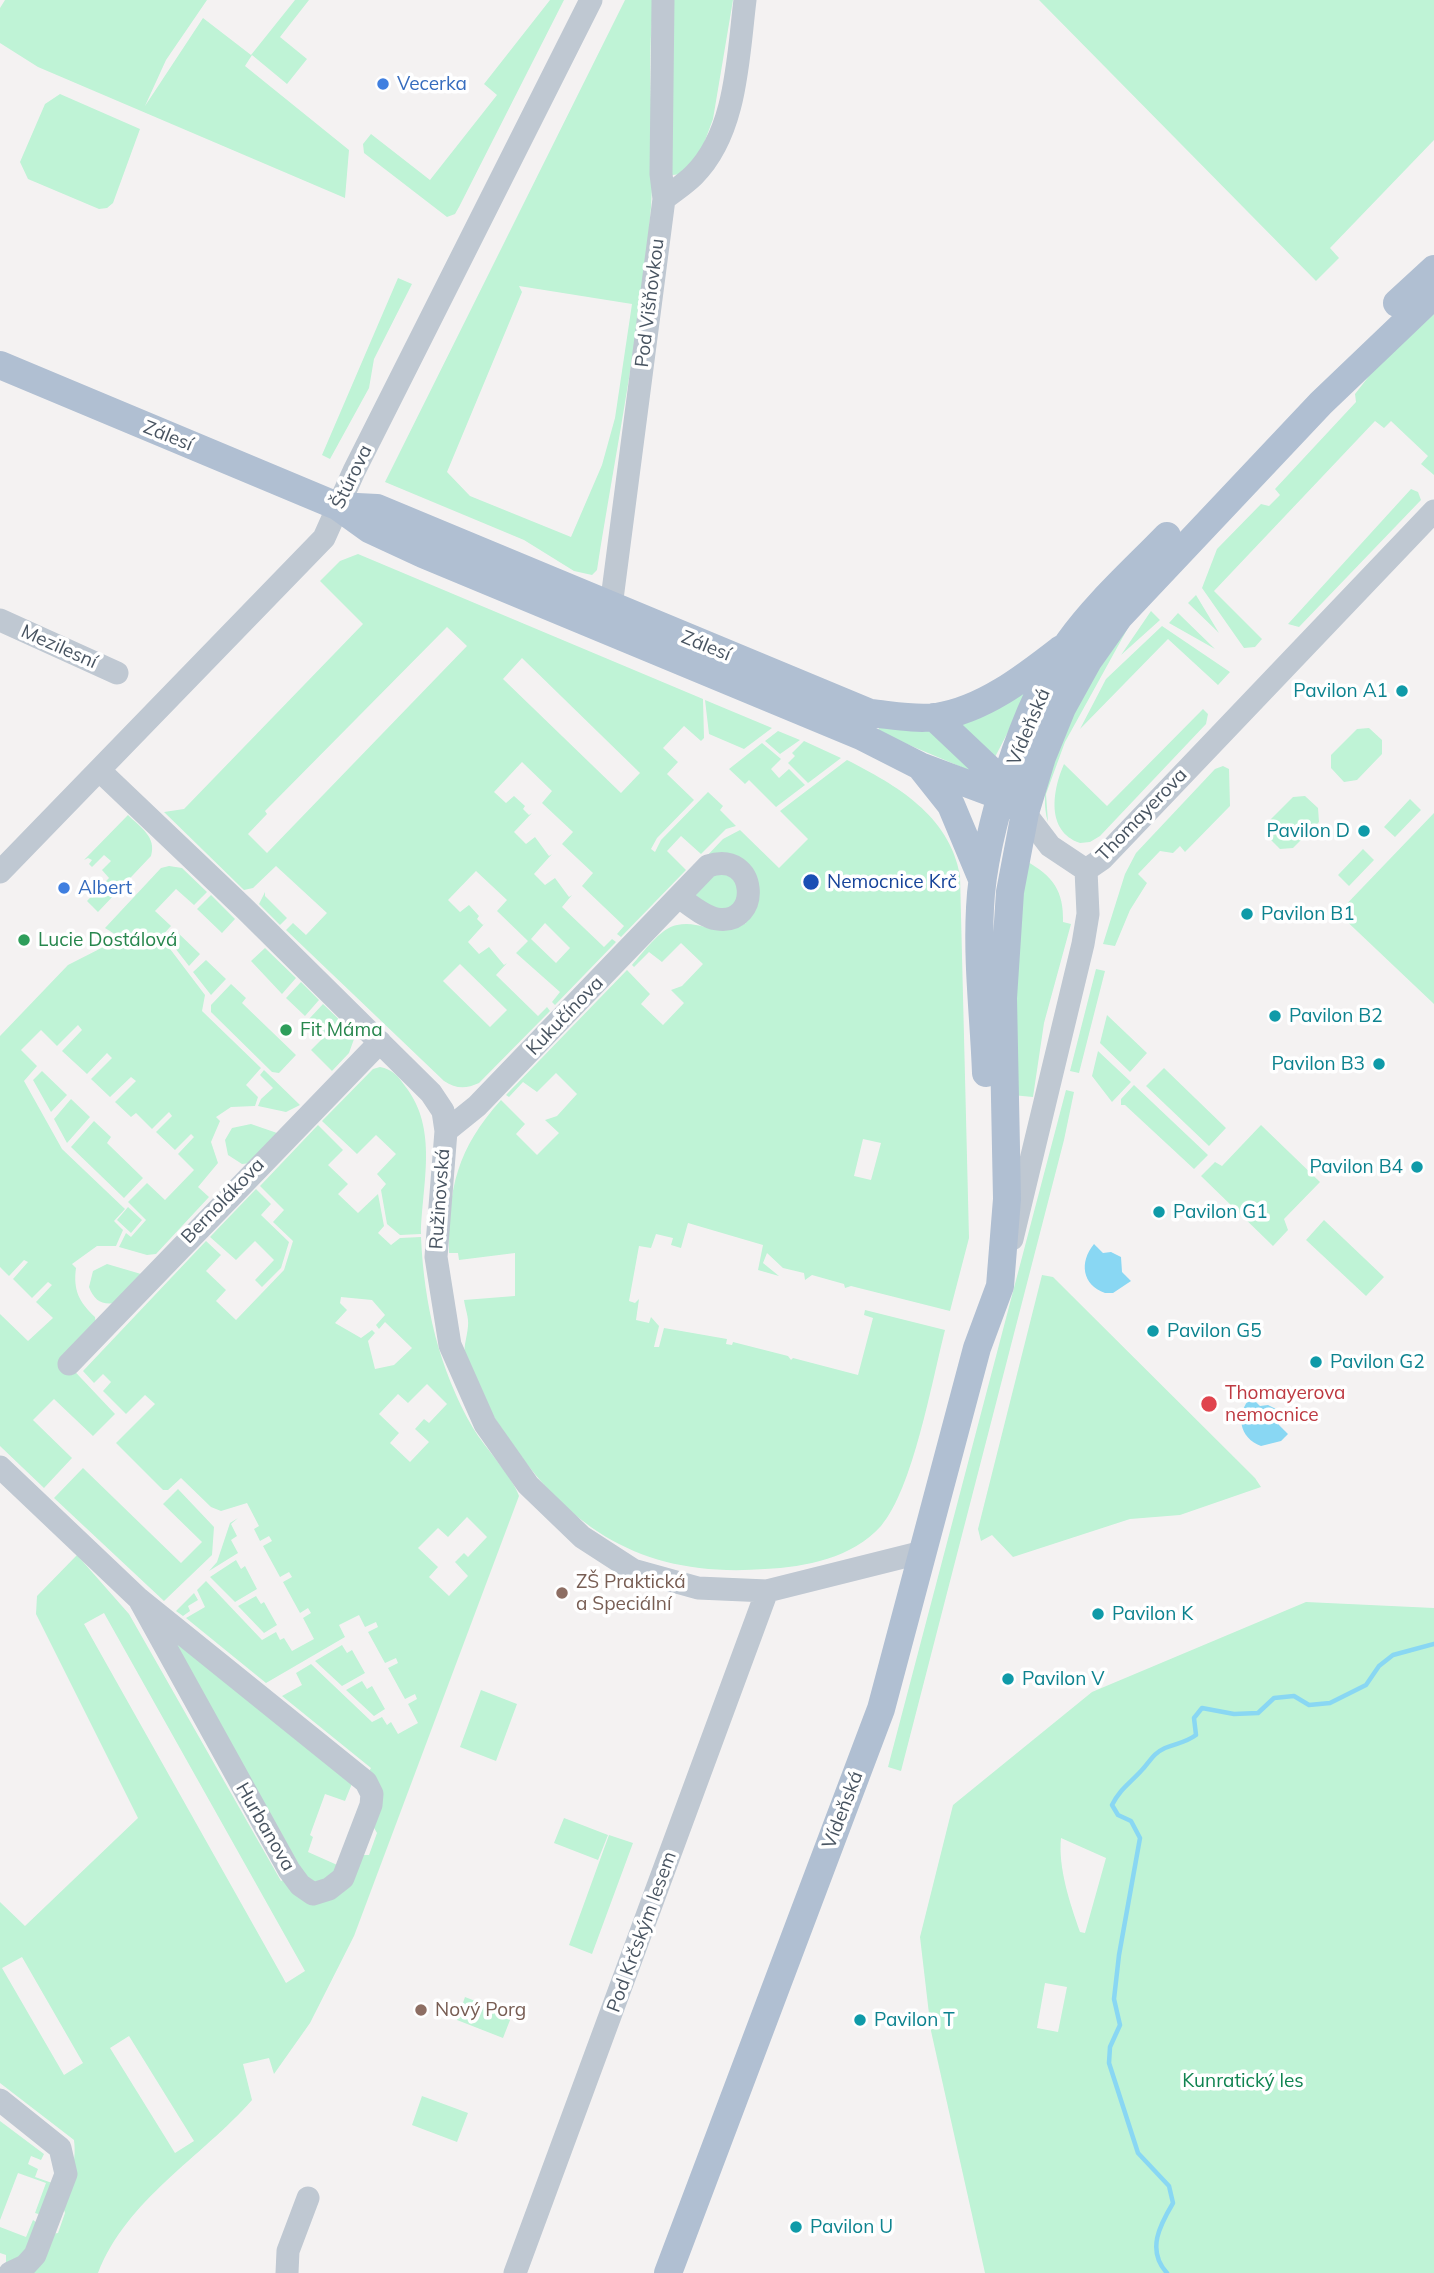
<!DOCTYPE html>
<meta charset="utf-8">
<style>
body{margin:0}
canvas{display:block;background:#f4f2f2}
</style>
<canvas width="1434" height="2273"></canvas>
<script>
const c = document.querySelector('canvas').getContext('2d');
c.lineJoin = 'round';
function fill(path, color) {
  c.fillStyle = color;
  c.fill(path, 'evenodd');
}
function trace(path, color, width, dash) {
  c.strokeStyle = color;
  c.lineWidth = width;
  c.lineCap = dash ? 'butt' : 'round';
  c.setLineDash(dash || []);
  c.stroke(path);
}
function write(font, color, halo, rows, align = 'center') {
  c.font = font + ' Mulish,sans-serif';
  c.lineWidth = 7;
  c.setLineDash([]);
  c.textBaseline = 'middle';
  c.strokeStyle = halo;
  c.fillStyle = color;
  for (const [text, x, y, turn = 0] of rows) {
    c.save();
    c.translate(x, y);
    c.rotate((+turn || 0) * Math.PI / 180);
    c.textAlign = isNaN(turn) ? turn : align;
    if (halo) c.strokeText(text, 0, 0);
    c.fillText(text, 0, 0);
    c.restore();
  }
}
fill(new Path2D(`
 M 5,0 L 207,0 L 166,60 L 145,106 L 203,18 L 251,55 L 295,0 L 309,0 L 280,37 L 307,59 L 287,84 L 252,55 L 245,66 L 349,150 L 345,198 L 38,67 L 0,43 L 0,8 Z
 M 550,0 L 564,0 L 459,207 L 455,214 L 447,217 L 364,153 L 363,144 L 371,134 L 430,180 L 497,95 L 484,84 Z
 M 625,0 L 654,0 C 645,69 656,138 651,207 C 641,328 616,449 597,570 L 592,575 L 574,571 L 524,540 L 385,482 ZM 519,286 L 632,304 L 615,418 L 602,465 L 571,537 L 470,496 L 447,472 L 522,292 Z
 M 674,0 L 733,0 L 713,119 L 703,146 L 683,174 L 672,175 L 670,86 Z
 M 1039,0 L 1434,0 L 1434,140 L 1330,248 L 1339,258 L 1316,281 Z
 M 60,94 L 140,129 L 113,203 L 107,208 L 99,209 L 28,179 L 20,162 L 45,104 Z
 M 398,278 L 412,284 L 374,359 L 369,388 L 330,459 L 322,455 Z
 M 1434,314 L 1434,475 L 1421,464 L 1428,456 L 1391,421 L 1384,428 L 1375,421 L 1214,591 L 1262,639 L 1255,647 L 1244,648 L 1202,588 L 1217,549 L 1261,504 L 1269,506 L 1280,495 L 1275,489 L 1356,402 L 1355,394 L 1373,371 Z
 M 1411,489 L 1418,492 L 1421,500 L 1299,627 L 1288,624 Z
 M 358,554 L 703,699 L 704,738 L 701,741 L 684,726 L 663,748 L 678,762 L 667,774 L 694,800 L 657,838 L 651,849 L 655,852 L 661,840 L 708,792 L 723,806 L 720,810 L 736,826 L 726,829 L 701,854 L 681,836 L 667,851 L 686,870 L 621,937 L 617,934 L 624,926 L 582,886 L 593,873 L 562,844 L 573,832 L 542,803 L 552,791 L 522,762 L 494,792 L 506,803 L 514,796 L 525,806 L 523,809 L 529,815 L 532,813 L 514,832 L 526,844 L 535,837 L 549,856 L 552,854 L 534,874 L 545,885 L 555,878 L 569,897 L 572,895 L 562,907 L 604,947 L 612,939 L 616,942 L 555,1005 L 552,1002 L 560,992 L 516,953 L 528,941 L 497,911 L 507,900 L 476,871 L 448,900 L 460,912 L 469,905 L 479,916 L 477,919 L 483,925 L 486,922 L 468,942 L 479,954 L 489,947 L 504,965 L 507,963 L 496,975 L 538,1016 L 547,1007 L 550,1011 L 479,1083 C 466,1089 456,1089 444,1081 L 286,930 L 293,923 L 306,935 L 327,913 L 276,866 L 253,888 L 244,890 L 164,812 L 184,809 L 363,624 L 320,581 L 340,561 ZM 447,627 L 467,646 L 267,853 L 248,834 L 267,814 L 265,811 ZM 522,658 L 640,773 L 621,793 L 503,679 ZM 545,923 L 570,948 L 556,963 L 531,939 ZM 460,964 L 507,1010 L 490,1027 L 443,981 Z
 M 1196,595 L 1219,633 L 1188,603 Z
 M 1151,611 L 1160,620 L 1121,655 Z
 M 1178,613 L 1215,649 L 1169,623 Z
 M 1129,626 L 1065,742 L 1046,794 L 1048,822 C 1031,761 1094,675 1129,626 Z
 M 1162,626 L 1230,672 L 1218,685 L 1168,639 L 1080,729 L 1106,679 Z
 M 1034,682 L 995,757 L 955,723 Z
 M 705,700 L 772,728 L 744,749 L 709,734 Z
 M 1203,709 L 1208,714 L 1206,724 L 1100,836 L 1090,842 L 1080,843 C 1045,831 1053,789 1064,764 L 1107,806 Z
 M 880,723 L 932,726 L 990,779 L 878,732 Z
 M 1369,728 L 1382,740 L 1382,754 L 1357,780 L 1344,782 L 1331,768 L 1331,755 L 1357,729 Z
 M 778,731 L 800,740 L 780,754 L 765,741 Z
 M 804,741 L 841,758 L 808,783 L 788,763 L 795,756 L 792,753 Z
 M 762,743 L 781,759 L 771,769 L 779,778 L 789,769 L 805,785 L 776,807 L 749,780 L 745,784 L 729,769 Z
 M 847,760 C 896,785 949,815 960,875 L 969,1238 L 950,1311 L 851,1286 L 845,1288 L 844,1284 L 812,1275 L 805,1280 L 804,1273 L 783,1268 L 767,1253 L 763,1263 L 779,1276 L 758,1270 L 763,1245 L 688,1223 L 681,1248 L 671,1245 L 673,1238 L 656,1234 L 651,1248 L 639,1246 L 629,1301 L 635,1303 L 639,1299 L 636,1320 L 649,1323 L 651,1317 L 659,1326 L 654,1347 L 659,1347 L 664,1328 L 727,1339 L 726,1344 L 732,1345 L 733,1342 L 788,1356 L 791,1360 L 793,1358 L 858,1375 L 873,1318 L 864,1315 L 865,1310 L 945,1330 C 932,1381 913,1489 881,1526 C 852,1558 806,1567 765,1569 C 647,1578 571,1533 507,1436 C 492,1414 473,1388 466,1362 C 462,1348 467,1339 468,1326 C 469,1318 465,1308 464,1300 L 515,1296 L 515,1253 L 459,1260 L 458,1253 L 449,1253 C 448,1188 457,1149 501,1100 L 525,1124 L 516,1134 L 537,1155 L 559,1133 L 545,1120 L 557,1116 L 577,1094 L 556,1073 L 537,1092 L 523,1082 L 509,1097 L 506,1095 L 627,970 L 650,994 L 641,1004 L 663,1025 L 684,1003 L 671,990 L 682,986 L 703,964 L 681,943 L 662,962 L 649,952 L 634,967 L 632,965 C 643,953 660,928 677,925 C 702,919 717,940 746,923 L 745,914 L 755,888 L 703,860 L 723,839 L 740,830 L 779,868 L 808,839 L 780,811 ZM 863,1139 L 881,1143 L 871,1180 L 854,1176 Z
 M 1223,766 L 1229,769 L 1230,806 L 1185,852 L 1180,846 L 1173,853 L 1160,851 L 1138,874 L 1147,883 L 1130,910 L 1115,946 L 1103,944 L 1125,874 L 1136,853 L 1215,769 Z
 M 1305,796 L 1318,808 L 1319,822 L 1293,848 L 1280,849 L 1267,836 L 1267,823 L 1293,797 Z
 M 1410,799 L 1421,810 L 1395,837 L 1384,827 Z
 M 1434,813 L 1434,1004 L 1338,913 Z
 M 128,815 C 140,827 157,837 151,856 L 98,912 L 87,901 L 109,878 L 102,870 L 111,861 L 104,855 L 92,867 L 89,864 L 92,860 L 88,858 L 84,860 Z
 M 1363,849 L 1374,860 L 1349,886 L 1338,875 Z
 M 1026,861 C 1053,876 1064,891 1063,922 L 1071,924 L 1044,1023 L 1033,1097 L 1012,1095 L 1013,984 Z
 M 169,866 L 182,868 L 207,892 L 194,905 L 176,889 L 155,911 L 171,926 L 161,937 L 205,995 L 202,1011 L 261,1068 L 246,1085 L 258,1097 L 255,1106 L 231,1107 L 216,1117 L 220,1121 L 211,1142 L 218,1163 L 198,1187 L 209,1197 L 156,1254 L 147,1255 L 119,1247 L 126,1233 L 131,1237 L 146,1220 L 128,1202 L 147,1183 L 165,1200 L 194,1170 L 178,1154 L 194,1137 L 191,1134 L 175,1150 L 156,1132 L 172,1116 L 169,1112 L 152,1129 L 136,1113 L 131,1117 L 115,1102 L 136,1081 L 131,1077 L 110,1097 L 91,1079 L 112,1058 L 107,1053 L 87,1074 L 62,1051 L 82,1030 L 78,1025 L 57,1046 L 41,1030 L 21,1050 L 37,1066 L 24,1081 L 62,1149 L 125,1209 L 114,1221 L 123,1230 L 116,1246 L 97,1246 L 72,1264 L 76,1268 C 73,1290 79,1302 95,1317 L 96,1324 L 64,1360 L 115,1414 L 93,1436 L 54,1399 L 33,1420 L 72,1458 L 44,1488 L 0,1446 L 0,1314 L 28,1341 L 53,1318 L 36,1302 L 52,1285 L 48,1282 L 32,1298 L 13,1279 L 28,1262 L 24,1260 L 9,1276 L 0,1267 L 0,1036 L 68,965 L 121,938 L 105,928 L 161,868 Z
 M 717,870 L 737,878 L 737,903 L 725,911 L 689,903 Z
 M 265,892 L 265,896 L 287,918 L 280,925 L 259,904 Z
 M 211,895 L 235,919 L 222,933 L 197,909 Z
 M 176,931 L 200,954 L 189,966 L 168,939 Z
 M 265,948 L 296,978 L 282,994 L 251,961 Z
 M 206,960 L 226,979 L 211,995 L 193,972 Z
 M 1096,969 L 1105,971 L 1079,1073 L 1070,1071 Z
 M 301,982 L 319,1000 L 305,1016 L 286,998 Z
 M 231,984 L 246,998 L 242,1003 L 296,1055 L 279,1073 L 272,1072 L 211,1012 L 211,1005 Z
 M 323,1004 L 351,1031 L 354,1039 L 349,1053 L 332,1071 L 311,1050 L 325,1036 L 309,1019 Z
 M 1107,1015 L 1147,1053 L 1130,1072 L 1100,1043 Z
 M 1098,1051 L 1131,1082 L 1112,1102 L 1092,1076 Z
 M 380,1067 C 392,1069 398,1076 405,1086 C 439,1129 422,1184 421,1234 L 400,1235 L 387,1224 L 381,1190 L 386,1184 L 377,1174 L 396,1154 L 376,1135 L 357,1154 L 322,1121 L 373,1069 Z
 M 1164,1068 L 1226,1128 L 1209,1146 L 1146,1086 Z
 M 264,1070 L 300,1105 L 286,1112 L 258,1106 L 261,1099 L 273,1088 L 260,1075 Z
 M 42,1071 L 67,1095 L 51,1112 L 33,1080 Z
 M 1134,1085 L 1208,1155 L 1194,1169 L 1125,1105 L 1121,1105 L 1121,1099 Z
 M 1066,1090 L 1074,1092 L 1064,1140 L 901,1771 L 888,1767 Z
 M 71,1099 L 90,1117 L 67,1143 L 54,1119 Z
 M 94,1121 L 111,1137 L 107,1143 L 143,1178 L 124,1198 L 71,1147 Z
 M 251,1124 L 277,1133 L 251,1163 L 242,1164 L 228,1155 L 225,1140 L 232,1128 Z
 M 318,1125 L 343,1150 L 328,1165 L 348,1184 L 338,1194 L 358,1213 L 378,1194 L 384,1226 L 378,1233 L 391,1245 L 400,1238 L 421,1237 C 424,1305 439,1369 473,1428 C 485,1448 513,1477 519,1496 L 354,1936 L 310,2023 L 274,2074 L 269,2058 L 243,2064 L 252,2100 C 201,2158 127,2199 98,2273 L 26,2273 L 52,2234 L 58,2233 L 65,2213 L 62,2204 C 69,2182 77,2164 74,2140 L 0,2083 L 0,1902 L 25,1926 L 138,1818 L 36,1614 L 37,1596 L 77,1555 L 129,1614 L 281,1881 L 285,1879 L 311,1898 L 364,1855 L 369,1855 L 377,1833 L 373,1826 L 368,1773 L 371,1768 L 282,1696 L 302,1685 L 296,1673 L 311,1664 L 372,1722 L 382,1717 L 387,1725 L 391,1722 L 398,1734 L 418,1723 L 408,1704 L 417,1699 L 415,1694 L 405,1699 L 388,1668 L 398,1663 L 396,1658 L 385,1663 L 368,1632 L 378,1627 L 376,1622 L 365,1627 L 359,1615 L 339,1625 L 345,1637 L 266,1683 L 186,1618 L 205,1607 L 197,1590 L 206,1581 L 262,1640 L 276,1632 L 280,1640 L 284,1638 L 292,1651 L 314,1639 L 303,1618 L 311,1613 L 308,1608 L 300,1613 L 283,1582 L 292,1577 L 289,1572 L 280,1577 L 263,1546 L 272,1541 L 269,1536 L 260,1541 L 254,1529 L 259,1526 L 247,1503 L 221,1511 L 211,1507 L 181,1478 L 168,1490 L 163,1490 L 116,1443 L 155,1404 L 145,1395 L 126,1414 L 103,1391 L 111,1382 L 103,1374 L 94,1383 L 83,1371 L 206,1241 L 221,1255 L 206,1271 L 226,1290 L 216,1301 L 236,1320 L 284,1270 L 293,1241 L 273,1222 L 284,1210 L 260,1186 ZM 341,1297 L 372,1300 L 385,1315 L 376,1325 L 379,1329 L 385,1322 L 412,1348 L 394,1365 L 375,1369 L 368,1341 L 375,1333 L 372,1330 L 361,1338 L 335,1323 L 347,1310 L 340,1303 ZM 427,1384 L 447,1404 L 429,1423 L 424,1419 L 415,1429 L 429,1442 L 410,1462 L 390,1443 L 399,1433 L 379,1414 L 398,1394 L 408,1403 ZM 467,1517 L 487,1537 L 468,1557 L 464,1553 L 455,1562 L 468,1576 L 449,1596 L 429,1577 L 438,1567 L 418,1548 L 438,1528 L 448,1537 ZM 104,1613 L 305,1971 L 286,1983 L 84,1624 ZM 22,1957 L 83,2063 L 64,2075 L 2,1968 ZM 129,2036 L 194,2141 L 175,2153 L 110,2048 Z
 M 1261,1125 L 1320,1182 L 1284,1219 L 1288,1230 L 1273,1246 L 1201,1176 L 1215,1162 L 1222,1166 Z
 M 256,1189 L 271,1204 L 261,1215 L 289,1242 L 281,1268 L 262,1287 L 255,1280 L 274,1260 L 255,1241 L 236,1260 L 210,1237 Z
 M 128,1207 L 142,1220 L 131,1233 L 117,1220 Z
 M 1324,1220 L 1384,1277 L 1366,1296 L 1306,1240 Z
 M 107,1264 L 141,1274 L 115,1303 C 101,1305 94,1300 89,1287 L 93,1271 Z
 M 1042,1275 L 1053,1277 L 1255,1478 L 1261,1487 L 1180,1515 L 1130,1519 L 1013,1557 L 992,1535 L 981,1541 L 978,1529 Z
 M 83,1468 L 181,1563 L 202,1542 L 163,1504 L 178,1489 L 214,1527 L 212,1555 L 164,1601 L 54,1498 Z
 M 238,1518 L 231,1524 L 237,1536 L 231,1540 L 238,1553 L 209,1571 L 217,1562 L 230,1523 Z
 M 236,1560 L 241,1569 L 245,1566 L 257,1589 L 235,1602 L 210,1577 Z
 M 194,1593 L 198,1600 L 188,1606 L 190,1611 L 183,1616 L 176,1611 Z
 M 256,1596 L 261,1604 L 264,1602 L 277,1625 L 264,1633 L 238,1606 Z
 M 1306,1602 L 1434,1608 L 1434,2273 L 985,2273 L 931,2031 L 920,1937 L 953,1805 L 1092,1692 ZM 1061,1838 L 1106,1858 L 1085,1933 L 1080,1932 C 1070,1903 1058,1868 1061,1838 ZM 1045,1983 L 1067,1987 L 1058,2032 L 1037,2028 Z
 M 166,1632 L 353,1781 L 345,1801 L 325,1794 L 310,1835 L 313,1837 L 308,1852 L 344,1868 L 331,1883 L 304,1881 Z
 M 342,1645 L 347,1653 L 352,1650 L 365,1673 L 342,1686 L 315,1661 Z
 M 362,1681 L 367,1689 L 372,1686 L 385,1709 L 374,1716 L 346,1690 Z
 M 481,1690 L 517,1704 L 496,1761 L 460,1747 Z
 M 564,1818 L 608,1835 L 598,1860 L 554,1843 Z
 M 609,1835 L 633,1843 L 592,1954 L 569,1945 Z
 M 465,1997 L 512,2015 L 503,2038 L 457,2020 Z
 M 422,2096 L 468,2113 L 457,2142 L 412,2125 Z
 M 0,2121 L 44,2154 L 41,2160 L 31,2156 L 28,2164 L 38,2169 L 35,2177 L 55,2184 L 45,2216 L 35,2213 L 46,2183 L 18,2173 L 0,2220 Z
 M 33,2220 L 40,2225 L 30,2252 L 6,2266 L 6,2255 L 0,2253 L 0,2227 L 26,2237 Z`), '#bff3d6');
fill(new Path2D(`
 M 1094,1244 L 1103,1253 L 1111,1252 L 1121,1257 L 1122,1272 L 1131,1281 L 1113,1293 L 1105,1293 C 1082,1285 1079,1262 1094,1244 Z
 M 1251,1397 L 1260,1406 L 1268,1405 L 1278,1410 L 1279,1425 L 1288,1434 L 1281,1441 L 1261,1446 C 1239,1438 1235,1414 1251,1397 Z`), '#89d7f3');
trace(new Path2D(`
 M 1167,2273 C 1146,2250 1160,2225 1173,2203 L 1169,2186 L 1138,2153 L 1109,2063 L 1110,2047 L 1120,2025 L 1114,1999 L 1119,1955 L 1140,1838 L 1131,1821 L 1118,1815 L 1112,1805 C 1120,1789 1129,1784 1141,1771 C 1150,1762 1152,1754 1165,1748 C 1177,1743 1185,1743 1196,1735 L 1194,1718 L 1202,1708 L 1234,1714 L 1258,1713 L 1274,1698 L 1294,1696 L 1309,1705 L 1330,1703 L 1366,1685 L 1379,1666 L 1393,1655 L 1434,1644`), '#89d7f3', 4.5);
trace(new Path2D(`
 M 663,0 L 661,174 L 664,199
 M 0,620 L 117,673
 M 609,622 L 664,199 C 674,191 685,184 694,175 C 737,132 738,56 745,0
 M 99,770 L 245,909 L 431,1093 L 443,1111 L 446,1131 L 436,1257 L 450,1345 L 485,1424 L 528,1485 L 582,1537 L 633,1570 L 698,1588 L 767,1591 L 923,1552
 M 1025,813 L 1050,846 L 1086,870
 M 1086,870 L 1102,859 L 1434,511
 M 0,872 L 324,538 L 354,471 L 591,0
 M 446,1131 L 477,1106 L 708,866 C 758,849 762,926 717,919 C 704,917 689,904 679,897
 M 1012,1239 L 1083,944 L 1088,914 L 1086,870
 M 69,1364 L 380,1042
 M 0,1467 L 139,1599 L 366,1782 L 372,1794 L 371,1805 L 343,1878 L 329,1889 L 313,1894 L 300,1885 L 289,1870 L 139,1599
 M 0,2100 L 60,2148 L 66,2174 L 35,2255 L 25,2266 L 10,2273
 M 287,2273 L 288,2251 L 308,2198
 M 515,2273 L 767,1591`), '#bfc8d2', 23);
trace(new Path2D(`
 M 1397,303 L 1434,269
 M 0,365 L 337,506 L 369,529 L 423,554 L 861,736 L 920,766 L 1003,797 L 1017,807
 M 337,506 L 377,508 L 870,713 C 891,715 916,720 936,717 C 983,710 1025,677 1061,649
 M 934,717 L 989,769 L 1003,797
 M 920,766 L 951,805 L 982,879
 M 986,1073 C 984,1019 977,963 980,908 C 983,834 1025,702 1069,642 C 1096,604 1134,570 1167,536
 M 668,2273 L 881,1709 L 977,1348 L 1000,1286 L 1007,1199 L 1003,998 L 1010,892 L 1025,813 L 1042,757 L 1062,708 L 1088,661 L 1119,617 L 1321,403 L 1434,295`), '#b0bfd2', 28);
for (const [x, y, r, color] of [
 [383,84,7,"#3f7fe0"],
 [1402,691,7,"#0f9aa8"],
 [1364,831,7,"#0f9aa8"],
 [811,882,9,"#1a4fb4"],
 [64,888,7,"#3f7fe0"],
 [1247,914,7,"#0f9aa8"],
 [24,940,7,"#2e9e5b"],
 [1275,1016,7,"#0f9aa8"],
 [286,1030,7,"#2e9e5b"],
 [1379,1064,7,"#0f9aa8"],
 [1417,1167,7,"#0f9aa8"],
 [1159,1212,7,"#0f9aa8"],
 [1153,1331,7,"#0f9aa8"],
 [1316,1362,7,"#0f9aa8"],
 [1209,1404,9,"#e0444e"],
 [562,1593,7,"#8d6e63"],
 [1098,1614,7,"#0f9aa8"],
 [1008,1679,7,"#0f9aa8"],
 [421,2010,7,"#8d6e63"],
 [860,2020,7,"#0f9aa8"],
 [796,2227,7,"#0f9aa8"]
]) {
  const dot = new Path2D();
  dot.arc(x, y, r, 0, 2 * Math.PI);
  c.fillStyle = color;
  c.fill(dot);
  trace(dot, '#fff', 2.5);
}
write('19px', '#366cbe', '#fff', [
 ["Vecerka",397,84],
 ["Albert",78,888]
], 'left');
write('19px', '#485461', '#fff', [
 ["Pod Višňovkou",650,303,-83],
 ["Zálesí",168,436,22],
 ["Štúrova",352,477,-64],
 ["Zálesí",706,646,22],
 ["Mezilesní",59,647,24],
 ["Vídeňská",1029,727,-67],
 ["Thomayerova",1142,815,-46],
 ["Kukučínova",565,1016,-46],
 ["Ružinovská",440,1199,-86],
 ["Bernolákova",223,1201,-46],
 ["Vídeňská",843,1810,-69],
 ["Hurbanova",265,1827,60],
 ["Pod Krčským lesem",642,1932,-70]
]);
write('19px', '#0d838f', '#fff', [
 ["Pavilon A1",1388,691,"right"],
 ["Pavilon D",1350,831,"right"],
 ["Pavilon B1",1261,914],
 ["Pavilon B2",1289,1016],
 ["Pavilon B3",1365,1064,"right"],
 ["Pavilon B4",1403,1167,"right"],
 ["Pavilon G1",1173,1212],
 ["Pavilon G5",1167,1331],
 ["Pavilon G2",1330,1362],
 ["Pavilon K",1112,1614],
 ["Pavilon V",1022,1679],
 ["Pavilon T",874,2020],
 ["Pavilon U",810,2227]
], 'left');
write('19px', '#164399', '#fff', [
 ["Nemocnice Krč",827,882]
], 'left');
write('19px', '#27864d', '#fff', [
 ["Lucie Dostálová",38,940],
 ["Fit Máma",300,1030]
], 'left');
write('19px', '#be3a42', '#fff', [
 ["Thomayerova",1225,1393],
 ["nemocnice",1225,1415]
], 'left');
write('19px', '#785e54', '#fff', [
 ["ZŠ Praktická",576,1582],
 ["a Speciální",576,1604],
 ["Nový Porg",435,2010]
], 'left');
write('19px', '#118451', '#fff', [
 ["Kunratický les",1243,2081]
]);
</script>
